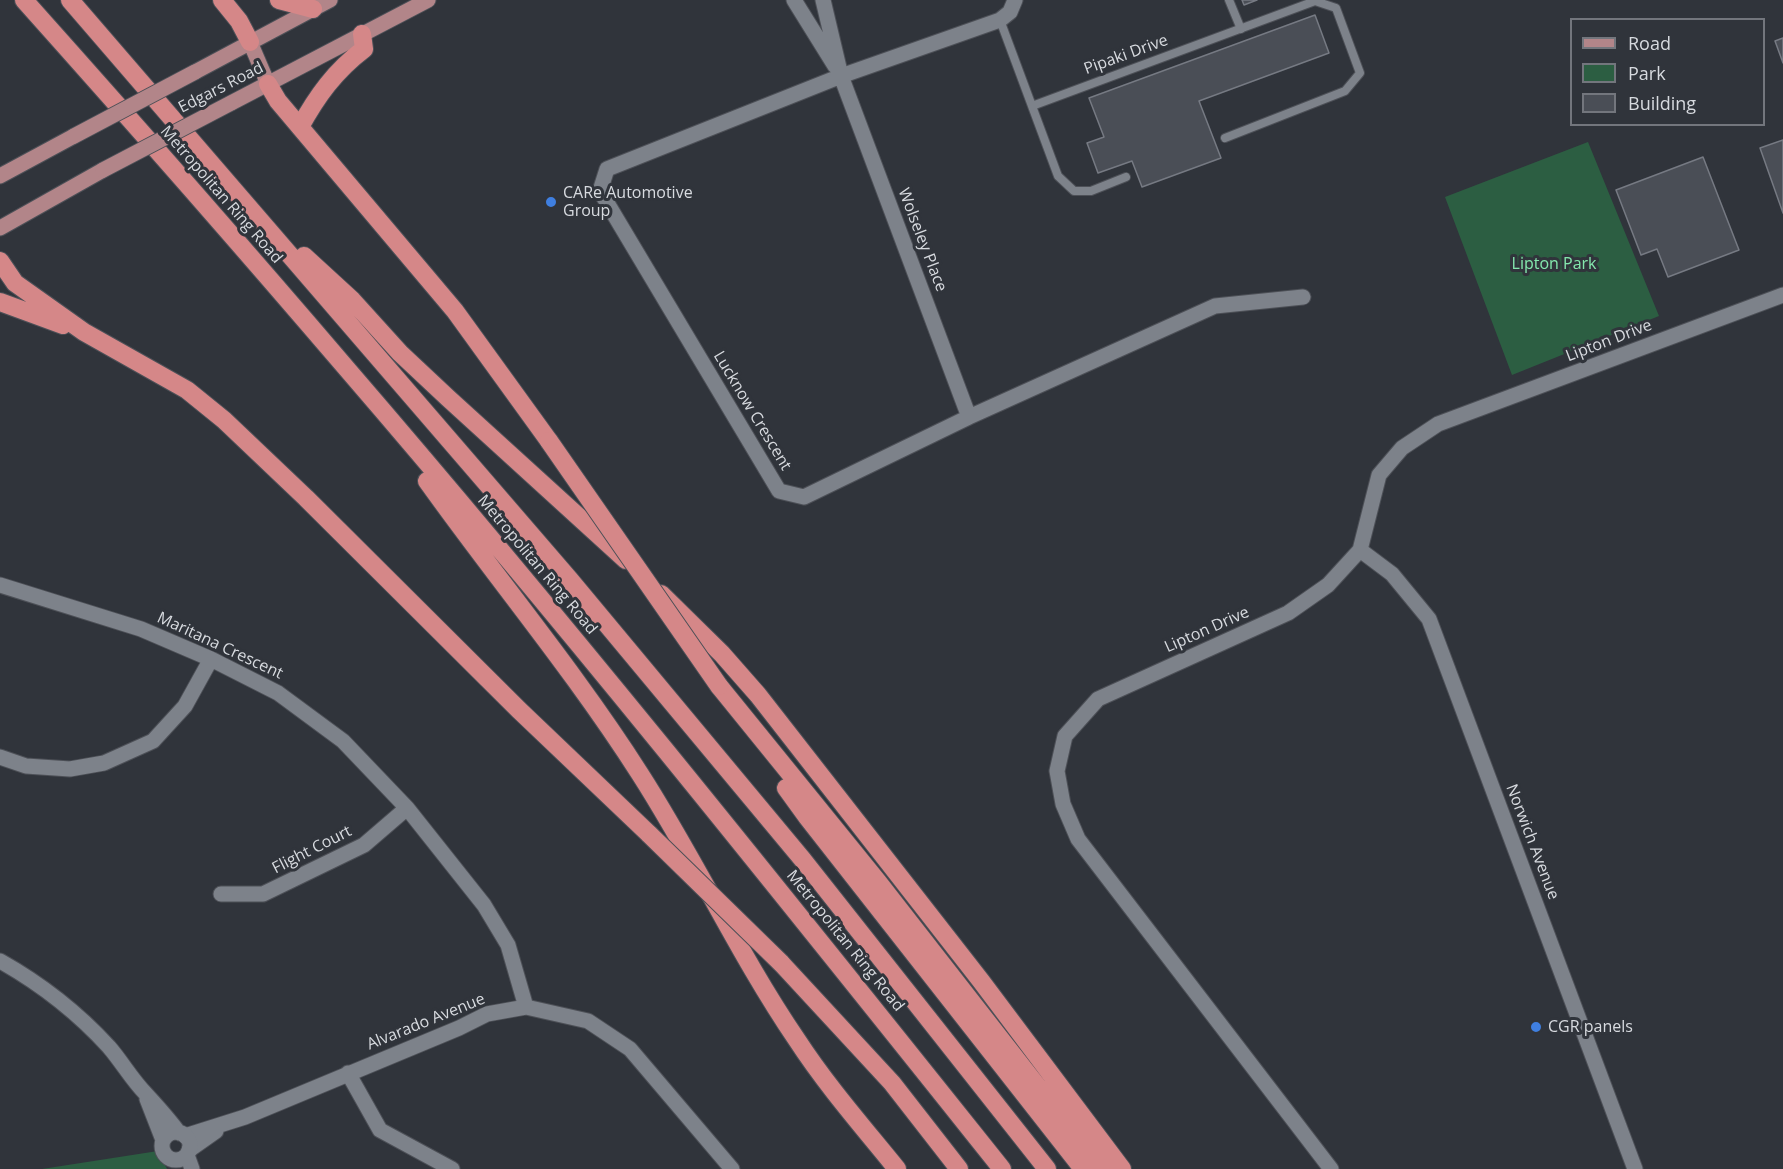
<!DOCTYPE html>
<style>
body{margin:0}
#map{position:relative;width:1783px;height:1169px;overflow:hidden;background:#30343b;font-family:"Open Sans",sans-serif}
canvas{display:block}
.legend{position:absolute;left:1570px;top:18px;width:195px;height:108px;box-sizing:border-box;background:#30343b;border:2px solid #73767d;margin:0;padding:8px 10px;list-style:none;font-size:18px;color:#d7dadf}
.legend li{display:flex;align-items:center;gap:12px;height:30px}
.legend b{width:30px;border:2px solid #73767d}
</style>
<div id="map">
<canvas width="1783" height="1169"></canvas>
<ul class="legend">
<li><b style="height:8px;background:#b28589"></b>Road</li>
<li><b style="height:16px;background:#2c5e42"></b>Park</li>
<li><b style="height:16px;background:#4a4e56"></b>Building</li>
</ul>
</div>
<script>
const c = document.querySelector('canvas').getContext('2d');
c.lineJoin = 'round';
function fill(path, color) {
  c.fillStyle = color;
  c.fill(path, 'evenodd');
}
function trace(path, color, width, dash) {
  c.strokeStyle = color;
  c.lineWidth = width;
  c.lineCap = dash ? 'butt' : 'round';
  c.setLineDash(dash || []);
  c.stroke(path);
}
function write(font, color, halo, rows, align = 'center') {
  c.font = font + ' "Open Sans",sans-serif';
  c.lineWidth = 6;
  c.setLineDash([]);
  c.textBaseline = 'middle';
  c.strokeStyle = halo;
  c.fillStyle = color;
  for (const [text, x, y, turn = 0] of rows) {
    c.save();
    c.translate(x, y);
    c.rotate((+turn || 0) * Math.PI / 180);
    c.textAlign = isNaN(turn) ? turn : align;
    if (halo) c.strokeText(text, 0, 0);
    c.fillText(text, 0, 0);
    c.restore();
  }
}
fill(new Path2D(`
 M 1588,142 L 1659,316 L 1512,375 L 1445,197 Z
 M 158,1151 L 167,1169 L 42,1169 Z`), '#2c5e42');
const building = new Path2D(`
 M 1242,0 L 1257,0 L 1244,5 Z
 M 1315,15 L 1329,53 L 1199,101 L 1221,158 L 1142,187 L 1132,161 L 1098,173 L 1087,143 L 1104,137 L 1089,98 Z
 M 1783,38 L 1783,63 L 1775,41 Z
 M 1783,140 L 1783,213 L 1760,148 Z
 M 1703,157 L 1739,250 L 1668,277 L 1657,249 L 1641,255 L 1616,190 Z`);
fill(building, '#4a4e56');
trace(building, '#767a83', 1.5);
const lane = new Path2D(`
 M 1229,0 L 1241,29
 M 1000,20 L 1058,176 L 1074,191 L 1091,191 L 1126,177
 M 1032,106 L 1315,1 L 1336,8 L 1360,73 L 1345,91 L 1225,138`);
const street = new Path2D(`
 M 794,0 L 835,66
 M 823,0 L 841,76 L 969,417
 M 1015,0 L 1010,12 L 1000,20 L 841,76 L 607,169 L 600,191 L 779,491 L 804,497 L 969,417 L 1215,306 L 1303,297
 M 1360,550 L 1392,574 L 1429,619 L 1635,1169
 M 0,585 L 141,629 L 211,659 L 278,693 L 343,741 L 407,808 L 484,905 L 508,945 L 526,1007
 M 0,757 L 26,766 L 70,769 L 104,763 L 153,741 L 185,706 L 211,659
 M 221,894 L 263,894 L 364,845 L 407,808
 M 348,1073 L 380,1130 L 452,1169
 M 185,1136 L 245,1117 L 459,1028 L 487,1014 L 526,1007 L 588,1021 L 630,1049 L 732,1169
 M 189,1150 L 216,1131
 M 1331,1169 L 1078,839 L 1063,804 L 1057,771 L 1065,736 L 1098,699 L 1288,613 L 1328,585 L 1360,550 L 1379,475 L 1402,448 L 1438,424 L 1783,295`);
const secondary = new Path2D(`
 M 0,961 C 41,984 77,1012 109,1047 C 122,1062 132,1080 146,1094 C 158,1107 169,1119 179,1133
 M 147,1099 L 163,1140
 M162 1146a14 14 0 1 1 28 0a14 14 0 1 1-28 0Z
 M 187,1155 L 192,1169`);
const primary = new Path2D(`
 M 250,42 L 268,84
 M 195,72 L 330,0
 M 231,103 L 428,0
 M 0,176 L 74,136
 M 0,228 L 103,170`);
const highway = new Path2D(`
 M 24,0 C 133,122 241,245 347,369 C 572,630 787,900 1002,1169
 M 70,0 L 570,580 L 803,860 L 1047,1169
 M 222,0 L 239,21 L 250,42
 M 279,0 L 313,9
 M 268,84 L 278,101 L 455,311 L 549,441
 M 300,127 C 317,96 335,71 364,49 L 362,34
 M 304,256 L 352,300 L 400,353 L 448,398 L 626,560
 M 0,261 L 15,283 L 84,332 L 187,390 L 224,420 L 306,498 L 519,710 L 649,834
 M 0,302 L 63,325
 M 427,481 C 497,579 575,672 640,774 C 696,861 739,955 797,1040 C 827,1086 863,1127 897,1169
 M 661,594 L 722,654 L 758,695 L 981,981 L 1122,1169
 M 719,686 L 878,882 L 1102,1169
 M 786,788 L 807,817 L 1083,1169
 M 781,963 L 892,1083 L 959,1169`);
trace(lane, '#4d5057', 10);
trace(street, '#4d5057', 17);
trace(secondary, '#4d5057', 17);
trace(primary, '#4d5057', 17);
trace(highway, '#4d5057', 20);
trace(lane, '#7d828a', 8);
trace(street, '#7d828a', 15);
trace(secondary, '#7d828a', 15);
trace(primary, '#b28589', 15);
trace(highway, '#d58788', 18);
const primaryBridge = new Path2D(`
 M 74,136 L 195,72
 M 103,170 L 231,103`);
const highwayBridge = new Path2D(`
 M 549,441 L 719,686
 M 649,834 L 781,963`);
trace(primaryBridge, '#4d5057', 17, []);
trace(highwayBridge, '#4d5057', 20, []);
trace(primaryBridge, '#b28589', 15);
trace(highwayBridge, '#d58788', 18);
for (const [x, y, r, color] of [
 [551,202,6,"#3f7fe0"],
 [1536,1027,6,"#3f7fe0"]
]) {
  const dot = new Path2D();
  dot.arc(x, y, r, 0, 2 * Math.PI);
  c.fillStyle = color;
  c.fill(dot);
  trace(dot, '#30343b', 2);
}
write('16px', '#d7dadf', '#30343b', [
 ["Pipaki Drive",1126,55,-20],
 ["Edgars Road",221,88,-27],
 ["Metropolitan Ring Road",221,195,49],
 ["Wolseley Place",922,240,69],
 ["Lipton Drive",1609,341,-21],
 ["Lucknow Crescent",752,411,59],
 ["Metropolitan Ring Road",537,565,50],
 ["Lipton Drive",1207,630,-24],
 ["Maritana Crescent",220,646,25],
 ["Norwich Avenue",1532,842,69],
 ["Flight Court",312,850,-27],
 ["Metropolitan Ring Road",845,941,51],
 ["Alvarado Avenue",426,1022,-22]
]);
write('16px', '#d7dadf', '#30343b', [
 ["CARe Automotive",563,193],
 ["Group",563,211],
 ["CGR panels",1548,1027]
], 'left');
write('16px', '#84e7ad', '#30343b', [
 ["Lipton Park",1554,264]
]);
</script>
